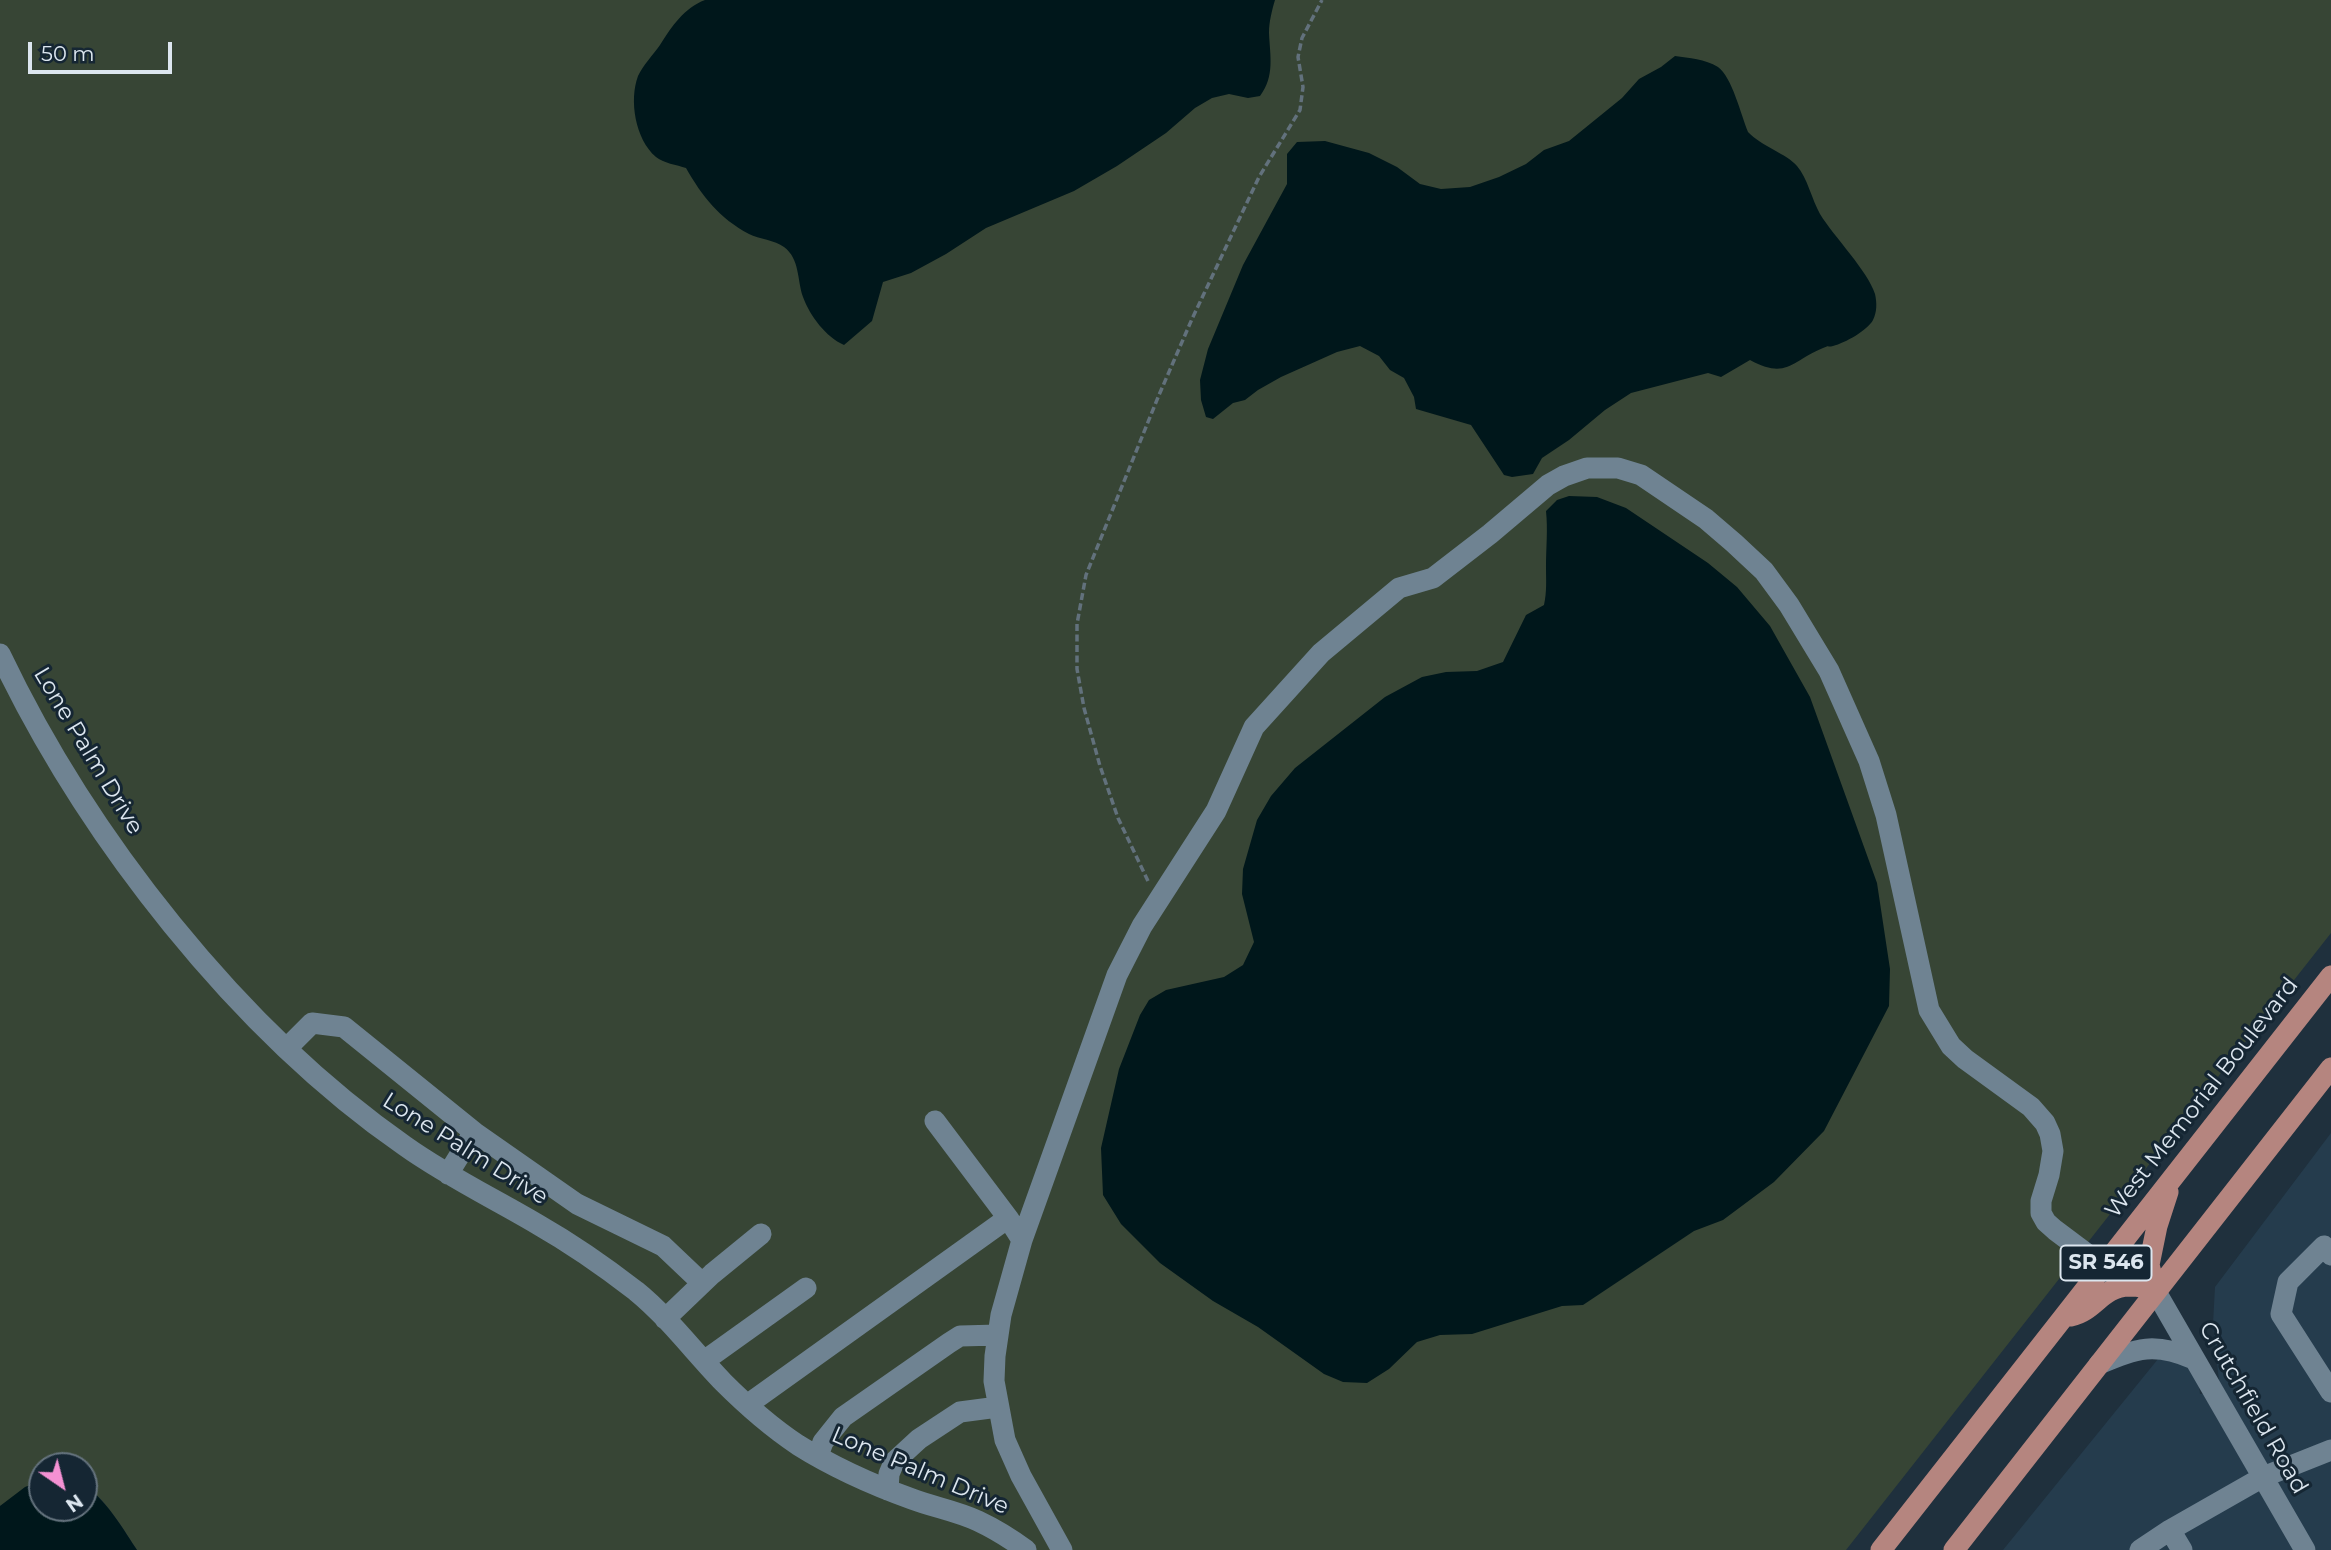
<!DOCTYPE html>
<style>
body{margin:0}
#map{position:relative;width:2331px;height:1550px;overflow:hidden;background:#1f303d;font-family:Montserrat,sans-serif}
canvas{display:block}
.north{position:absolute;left:28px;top:1452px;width:70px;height:70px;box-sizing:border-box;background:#152633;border:2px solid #65737e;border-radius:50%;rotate:145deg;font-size:19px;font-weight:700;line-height:28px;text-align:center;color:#dce6ef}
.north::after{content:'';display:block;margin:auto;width:24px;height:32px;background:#f491d3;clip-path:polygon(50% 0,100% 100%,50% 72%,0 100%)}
.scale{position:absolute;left:28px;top:42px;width:144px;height:32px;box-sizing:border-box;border:4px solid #dce6ef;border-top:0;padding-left:9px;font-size:21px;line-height:24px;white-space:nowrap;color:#dce6ef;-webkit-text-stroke:5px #152633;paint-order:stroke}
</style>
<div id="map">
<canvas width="2331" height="1550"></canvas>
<div class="north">N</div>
<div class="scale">50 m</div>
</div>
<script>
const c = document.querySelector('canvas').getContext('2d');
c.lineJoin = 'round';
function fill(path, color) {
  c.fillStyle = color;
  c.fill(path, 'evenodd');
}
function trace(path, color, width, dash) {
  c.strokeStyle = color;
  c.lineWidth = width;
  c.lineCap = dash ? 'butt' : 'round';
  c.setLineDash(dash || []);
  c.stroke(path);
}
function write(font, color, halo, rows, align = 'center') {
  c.font = font + ' Montserrat,sans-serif';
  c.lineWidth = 6;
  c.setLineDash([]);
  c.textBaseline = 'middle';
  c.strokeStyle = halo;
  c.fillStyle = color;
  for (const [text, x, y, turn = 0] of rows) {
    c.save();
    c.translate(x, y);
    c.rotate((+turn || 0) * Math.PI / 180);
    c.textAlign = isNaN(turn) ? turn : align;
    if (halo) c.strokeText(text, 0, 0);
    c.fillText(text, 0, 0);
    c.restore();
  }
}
fill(new Path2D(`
 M 2331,1133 L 2331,1550 L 2316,1550 L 2219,1381 L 2213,1324 L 2215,1287 Z
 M 2158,1359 L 2173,1361 L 2188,1368 L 2199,1386 L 2200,1394 L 2203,1394 L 2294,1550 L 2003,1550 Z`), '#253c4d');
fill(new Path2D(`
 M 0,0 L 2331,0 L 2331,933 L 1846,1550 L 137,1550 C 127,1535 101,1491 84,1487 L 84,1466 L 42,1466 L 42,1481 L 0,1506 Z`), '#374535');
fill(new Path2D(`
 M 705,0 L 1275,0 C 1272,10 1269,22 1269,33 C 1270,56 1275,76 1260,96 L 1248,98 L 1229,94 L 1212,98 L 1195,108 L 1166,133 L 1117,166 L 1074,191 L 986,228 L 946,254 L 911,273 L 883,282 L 872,321 L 844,345 C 826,337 810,316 803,297 C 797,280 800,259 784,247 C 775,240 759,239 749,234 C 719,218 702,196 686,168 C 677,165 663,163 656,157 C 635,139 629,100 638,76 C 643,65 653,55 660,45 C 672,26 684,8 705,0 Z
 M 1675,56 C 1689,58 1705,59 1718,67 C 1732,77 1741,115 1748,132 C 1761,146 1787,154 1797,166 C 1807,177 1812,200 1820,214 C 1834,237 1868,271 1875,294 C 1877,303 1877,312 1873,320 C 1868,330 1845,343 1833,346 C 1826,348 1831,344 1823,348 C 1791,361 1787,380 1750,360 L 1721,377 L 1708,373 L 1631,393 L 1605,410 L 1569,440 L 1542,458 L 1533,474 L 1512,477 L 1504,475 L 1471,425 L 1416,409 L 1414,397 L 1404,378 L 1390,370 L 1379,356 L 1360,346 L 1337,352 L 1281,377 L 1258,390 L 1245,400 L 1233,403 L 1213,419 L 1206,417 L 1201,400 L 1200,380 L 1208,349 L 1243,265 L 1287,184 L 1287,154 L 1297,142 L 1325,141 L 1369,153 L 1397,167 L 1420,184 L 1441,189 L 1470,187 L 1499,177 L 1526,164 L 1544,150 L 1569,141 L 1622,98 L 1639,79 L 1661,67 Z
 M 1569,496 L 1597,497 L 1626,508 L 1708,563 L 1737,587 L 1770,626 L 1810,697 L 1877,883 L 1890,969 L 1889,1006 L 1824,1131 L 1774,1182 L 1723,1220 L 1694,1231 L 1583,1305 L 1562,1306 L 1472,1334 L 1440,1335 L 1417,1342 L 1389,1369 L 1367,1383 L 1343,1382 L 1324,1374 L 1258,1327 L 1213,1301 L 1160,1263 L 1121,1224 L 1103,1195 L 1101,1148 L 1119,1069 L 1140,1015 L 1149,1000 L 1166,990 L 1224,977 L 1243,965 L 1254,942 L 1242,894 L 1243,869 L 1257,820 L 1271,796 L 1295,768 L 1385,697 L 1422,677 L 1446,672 L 1477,671 L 1503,662 L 1526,615 L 1544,605 C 1547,591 1546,581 1546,567 C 1546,548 1548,530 1546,511 L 1557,500 Z
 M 40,1481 L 42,1481 L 42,1508 L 84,1508 L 84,1488 C 101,1491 127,1535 137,1550 L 0,1550 L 0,1506 L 25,1487 Z`), '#00171b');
trace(new Path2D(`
 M 1148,881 L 1118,818 L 1100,766 L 1084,708 L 1077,669 L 1077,624 L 1086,575 L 1159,395 L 1192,319 L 1259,177 L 1300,110 L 1303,87 L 1298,57 L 1302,38 L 1322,0`), '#62717c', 3.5, [7, 3.5]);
trace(new Path2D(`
 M 0,654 C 87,837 238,1030 405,1146 C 447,1176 493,1198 537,1224 C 572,1244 605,1267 636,1291 C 668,1317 694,1352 723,1382 C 746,1405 771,1427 798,1445 C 833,1467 873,1485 912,1499 C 933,1507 957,1511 978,1521 C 995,1529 1011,1539 1026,1550
 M 287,1048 L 312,1023 L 344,1027 L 474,1132 L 448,1174
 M 935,1121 L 1008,1218
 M 474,1132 L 577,1204 L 663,1246 L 702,1283
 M 2331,1255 L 2324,1246 L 2288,1282 L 2281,1314 L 2331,1392
 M 2156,1292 L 2305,1550
 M 665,1319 L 712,1274 L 761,1234
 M 704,1361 L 806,1288
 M 2099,1364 C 2138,1348 2154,1342 2194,1359
 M 747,1405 L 1008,1218 L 1022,1240
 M 818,1456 L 823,1442 L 843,1417 L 949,1343 L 960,1336 L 998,1335
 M 888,1490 L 889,1474 L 894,1462 L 919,1439 L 960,1412 L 998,1407
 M 2170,1530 L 2182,1550
 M 1062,1550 L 1021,1476 L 1005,1440 L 994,1381 L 995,1356 L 1001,1315 L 1022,1240 L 1117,975 L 1142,926 L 1216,811 L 1254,727 L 1321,653 L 1399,588 L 1433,578 L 1490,534 L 1548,485 L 1564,476 L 1587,468 L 1618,468 L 1641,475 L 1706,519 L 1734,543 L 1764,571 L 1789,605 L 1829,671 L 1869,761 L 1886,815 L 1929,1010 L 1951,1046 L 1965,1059 L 2031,1107 L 2045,1123 L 2050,1134 L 2053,1151 L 2049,1175 L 2041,1201 L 2041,1213 L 2046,1222 L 2055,1230 L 2103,1266
 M 2140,1550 L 2170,1530 L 2263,1477 L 2331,1450`), '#6f8392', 21);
trace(new Path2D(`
 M 2156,1292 L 2149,1265 L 2157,1226 L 2168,1192
 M 2071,1316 C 2095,1311 2101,1287 2129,1286 C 2140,1286 2146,1287 2156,1292
 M 1881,1550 L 2331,976
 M 1954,1550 L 2331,1068`), '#b5857f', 21);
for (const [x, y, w] of [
 [2106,1263,91]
]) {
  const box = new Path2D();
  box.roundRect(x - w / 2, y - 17.5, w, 35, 5);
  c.fillStyle = '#152633';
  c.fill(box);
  trace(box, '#dce6ef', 2);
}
write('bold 21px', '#dce6ef', null, [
 ["SR 546",2106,1263]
]);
write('23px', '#dce6ef', '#152633', [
 ["Lone Palm Drive",88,751,59],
 ["West Memorial Boulevard",2202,1098,-52],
 ["Lone Palm Drive",465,1149,32],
 ["Crutchfield Road",2253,1408,60],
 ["Lone Palm Drive",920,1471,23]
]);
</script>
